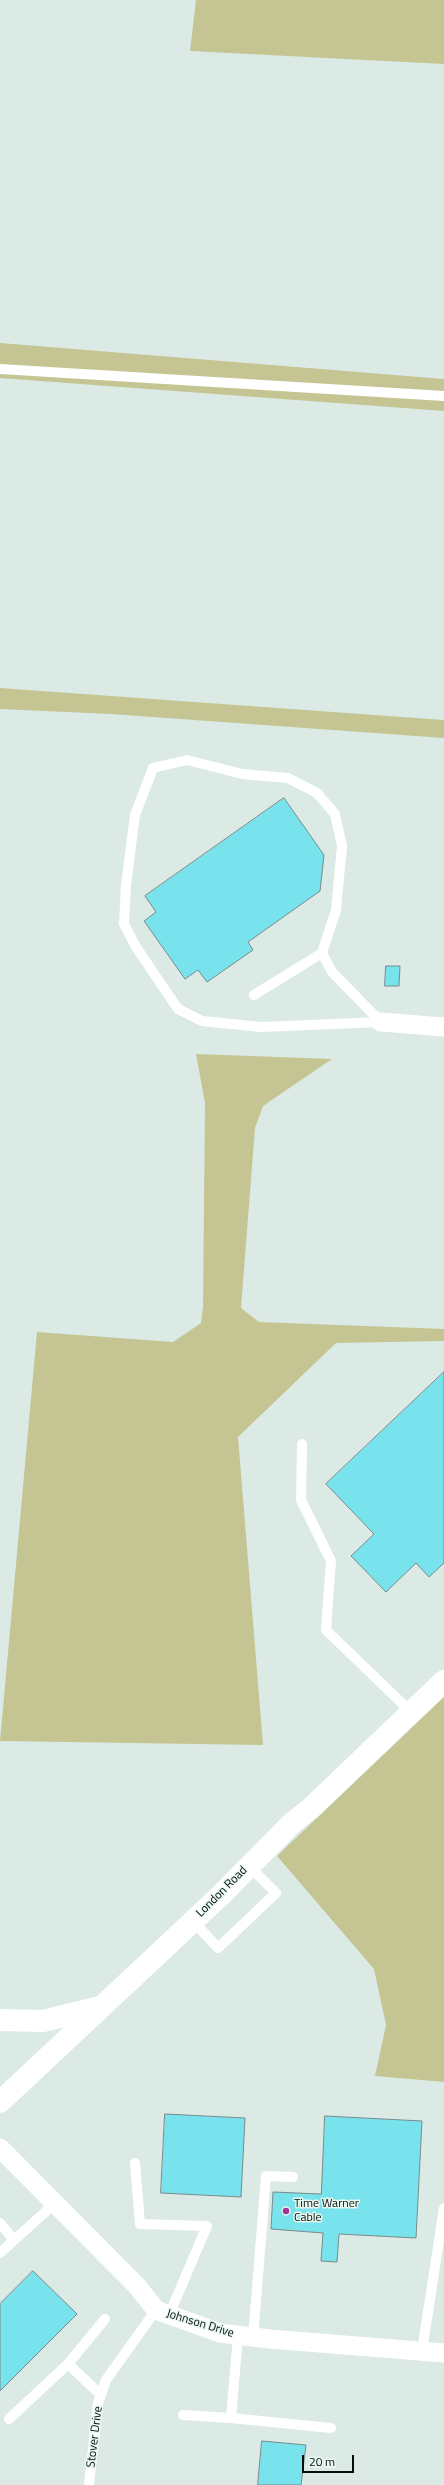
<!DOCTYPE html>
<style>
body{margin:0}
#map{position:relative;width:444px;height:2485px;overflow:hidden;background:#dbeae5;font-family:"Titillium Web",sans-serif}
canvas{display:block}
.scale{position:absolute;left:302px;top:2455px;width:52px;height:18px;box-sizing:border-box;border:2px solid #080d0b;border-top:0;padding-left:5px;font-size:12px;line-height:14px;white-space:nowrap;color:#080d0b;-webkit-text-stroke:3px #e8f8f2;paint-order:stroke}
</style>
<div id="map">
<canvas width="444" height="2485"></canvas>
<div class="scale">20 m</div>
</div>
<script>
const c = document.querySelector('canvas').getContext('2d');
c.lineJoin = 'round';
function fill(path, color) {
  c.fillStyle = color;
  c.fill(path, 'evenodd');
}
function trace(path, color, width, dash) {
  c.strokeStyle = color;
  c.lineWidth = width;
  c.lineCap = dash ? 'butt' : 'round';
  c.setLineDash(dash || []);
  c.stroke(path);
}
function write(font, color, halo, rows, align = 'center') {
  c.font = font + ' "Titillium Web",sans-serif';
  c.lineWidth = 3;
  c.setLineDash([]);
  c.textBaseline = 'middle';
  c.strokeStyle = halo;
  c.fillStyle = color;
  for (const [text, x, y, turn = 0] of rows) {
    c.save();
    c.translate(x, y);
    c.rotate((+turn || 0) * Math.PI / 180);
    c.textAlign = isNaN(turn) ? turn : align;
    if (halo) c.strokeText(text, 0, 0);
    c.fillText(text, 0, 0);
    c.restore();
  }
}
fill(new Path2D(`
 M 196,0 L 444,0 L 444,64 L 190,51 Z
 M 0,343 L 444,379 L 444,411 L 0,378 Z
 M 0,688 L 444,720 L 444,738 L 111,714 L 0,709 Z
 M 196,1054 L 332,1059 L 263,1106 L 255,1128 L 241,1308 L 259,1322 L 444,1329 L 444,1341 L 336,1343 L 238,1437 L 263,1745 L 0,1741 L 37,1332 L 173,1342 L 201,1323 L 203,1307 L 205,1103 Z
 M 444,1697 L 444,2082 L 375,2076 L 386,2025 L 374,1969 L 277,1856 Z`), '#c5c593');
const building = new Path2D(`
 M 284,798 L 324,855 L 320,891 L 248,942 L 253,950 L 207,982 L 198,970 L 185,979 L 144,921 L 156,912 L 145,896 Z
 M 386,966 L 400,966 L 399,986 L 385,986 Z
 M 444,1372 L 444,1563 L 429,1577 L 416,1563 L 386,1592 L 351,1556 L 374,1534 L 326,1484 Z
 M 165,2114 L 245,2118 L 241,2197 L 161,2193 Z
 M 325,2116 L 422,2121 L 416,2238 L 339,2234 L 337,2262 L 321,2261 L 323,2233 L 271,2229 L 273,2192 L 321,2194 Z
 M 33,2271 L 77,2314 L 0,2391 L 0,2304 Z
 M 262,2441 L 306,2445 L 301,2485 L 258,2485 Z`);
fill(building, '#78e3ed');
trace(building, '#7a8a8b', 1);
trace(new Path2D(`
 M 0,369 L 444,396
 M 187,760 L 242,774 L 288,778 L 317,793 L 335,814 L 342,846 L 336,910 L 322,953 L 332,972 L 381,1022 L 261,1027 L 202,1021 L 178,1009 L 136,947 L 124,924 L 126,885 L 135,815 L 153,768 Z
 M 254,995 L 322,953
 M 302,1444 L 301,1500 L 331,1561 L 326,1630 L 411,1712
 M 193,1921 L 218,1948 L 276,1893 L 249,1866
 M 135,2163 L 140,2224 L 207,2226 L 169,2315
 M 0,2223 L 14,2240
 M 0,2253 L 55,2203
 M 238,2336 L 231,2418 L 331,2428
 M 253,2338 L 266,2176 L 293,2177
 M 422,2351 L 444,2208
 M 68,2364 L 101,2395
 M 183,2415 L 231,2418
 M 9,2419 L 68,2364 L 105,2319
 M 89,2485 L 98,2403 L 106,2380 L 156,2310`), '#fff', 10);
trace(new Path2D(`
 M 381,1022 L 444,1027
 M 0,2148 L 137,2286 L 156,2310 L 220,2333 L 270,2339 L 444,2353`), '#fff', 19);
trace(new Path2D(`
 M 0,2020 L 43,2021 L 100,2007
 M 0,2102 L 222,1894 L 291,1824 L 311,1808 L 444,1681`), '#fff', 22);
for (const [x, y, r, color] of [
 [286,2211,4,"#a03698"]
]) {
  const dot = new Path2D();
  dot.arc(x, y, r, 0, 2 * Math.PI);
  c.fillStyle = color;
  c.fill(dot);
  trace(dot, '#e8f8f2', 1.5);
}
write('12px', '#080d0b', '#e8f8f2', [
 ["London Road",222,1892,-45],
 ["Johnson Drive",200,2324,17],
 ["Stover Drive",95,2437,-83]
]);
write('12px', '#080d0b', '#e8f8f2', [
 ["Time Warner",294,2204],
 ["Cable",294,2218]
], 'left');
</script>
